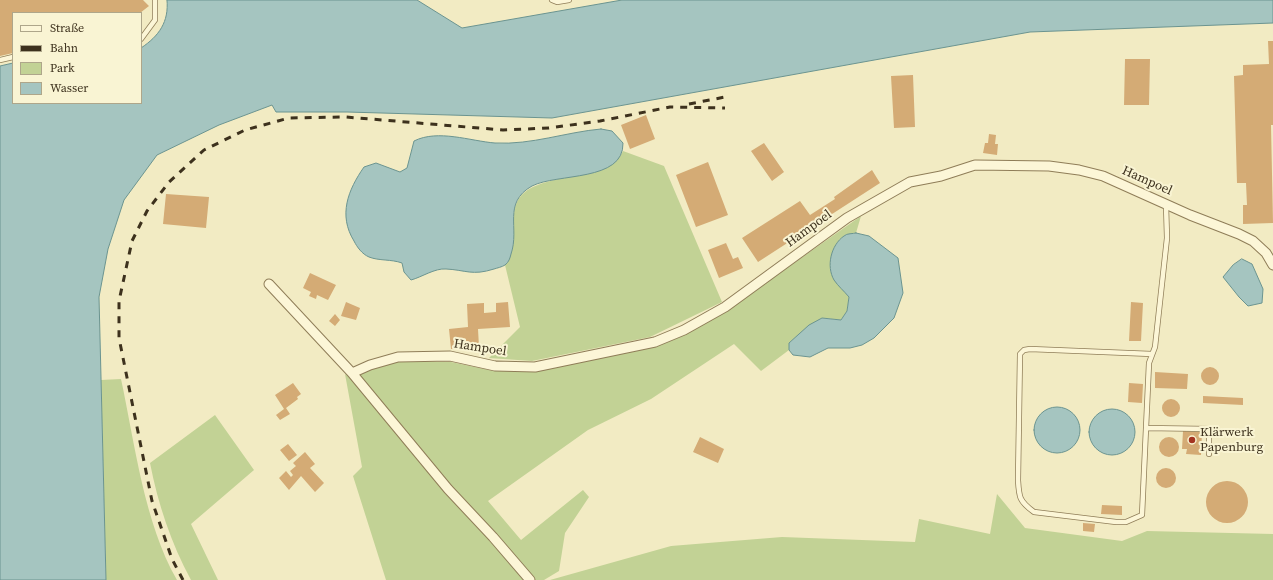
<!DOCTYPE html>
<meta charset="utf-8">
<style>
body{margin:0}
#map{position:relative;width:1273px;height:580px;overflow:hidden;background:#f2ebc3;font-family:"Source Serif 4",serif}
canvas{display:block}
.legend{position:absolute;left:12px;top:12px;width:130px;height:92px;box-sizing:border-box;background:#f9f4d3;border:1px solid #aea68a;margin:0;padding:5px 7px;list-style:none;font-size:12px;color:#3d311d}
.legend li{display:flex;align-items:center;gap:8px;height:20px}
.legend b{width:20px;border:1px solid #aea68a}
</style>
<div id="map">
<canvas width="1273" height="580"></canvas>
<ul class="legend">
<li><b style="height:5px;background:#fcf6d7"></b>Straße</li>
<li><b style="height:5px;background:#3d311d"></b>Bahn</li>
<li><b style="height:11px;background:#c2d295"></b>Park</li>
<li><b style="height:11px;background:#a5c5c0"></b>Wasser</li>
</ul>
</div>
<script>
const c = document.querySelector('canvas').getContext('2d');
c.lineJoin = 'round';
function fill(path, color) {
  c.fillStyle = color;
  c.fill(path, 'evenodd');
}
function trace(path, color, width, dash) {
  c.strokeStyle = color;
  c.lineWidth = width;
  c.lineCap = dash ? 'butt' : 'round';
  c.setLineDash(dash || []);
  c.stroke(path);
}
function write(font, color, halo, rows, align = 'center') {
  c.font = font + ' "Source Serif 4",serif';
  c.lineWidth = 4;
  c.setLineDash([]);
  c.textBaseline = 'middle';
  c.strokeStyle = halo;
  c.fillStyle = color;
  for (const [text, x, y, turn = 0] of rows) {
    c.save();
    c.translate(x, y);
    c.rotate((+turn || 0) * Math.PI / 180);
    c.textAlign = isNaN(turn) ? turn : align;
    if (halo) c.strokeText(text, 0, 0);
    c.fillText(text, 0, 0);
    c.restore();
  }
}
fill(new Path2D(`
 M 623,151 L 664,166 L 722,302 L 650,337 L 532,361 L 489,358 L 520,327 L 505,265 C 523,242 503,209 525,192 C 549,173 610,178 623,151 Z
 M 861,216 L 856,233 L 845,235 L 837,243 L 830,261 L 830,269 L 849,297 L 847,311 L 841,320 L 822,318 L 789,343 L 789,350 L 761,371 L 734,344 L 651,399 L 588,430 L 488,501 L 521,540 L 583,490 L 589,497 L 565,533 L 559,571 L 544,580 L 386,580 L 353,476 L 362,467 L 345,374 L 352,379 L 374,367 L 399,361 L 451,362 L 494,371 L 536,371 L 570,362 L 657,346 L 686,334 L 727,310 Z
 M 121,379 C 135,444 144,522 177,580 L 106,580 L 101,380 Z
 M 215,415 L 254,470 L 191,524 L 218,580 L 191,580 C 171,543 158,504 150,463 Z
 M 997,494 L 1025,528 L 1122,541 L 1147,531 L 1273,534 L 1273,580 L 550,580 L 671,546 L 782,537 L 915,542 L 919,519 L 990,534 Z`), '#c2d295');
const water = new Path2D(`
 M 167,0 L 417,0 L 462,28 L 622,0 L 1273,0 L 1273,23 L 1030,32 L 552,118 L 347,112 L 276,112 L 272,105 L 219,125 L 157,155 L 124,200 L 108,249 L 99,297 L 106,580 L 0,580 L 0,66 L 13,63 L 13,103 L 141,103 L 141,48 C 159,36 169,22 167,0 Z
 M 601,129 L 612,131 L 623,143 C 624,182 557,173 532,186 C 502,203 520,228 511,254 C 510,258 509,262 505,265 C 502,267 497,268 494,269 C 472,276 466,270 446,269 C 435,268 422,277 411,280 L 404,272 L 402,263 C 391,259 379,261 369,257 C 362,254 357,247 354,241 C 338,215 348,190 364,167 L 376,163 L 400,172 L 407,168 L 414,141 C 438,129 470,141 495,143 C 532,145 566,132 601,129 Z
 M 856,233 L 869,236 L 898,258 L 903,293 L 894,318 L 874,338 L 862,345 L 850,348 L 828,348 L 810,357 L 793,355 L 789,350 L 789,343 L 809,325 L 822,318 L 841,320 L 847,311 L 849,297 C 844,291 838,286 834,280 C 826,266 831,245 844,236 C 847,233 853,234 856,233 Z
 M 1242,259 L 1252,264 L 1263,289 L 1262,303 L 1248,306 L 1239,297 L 1223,277 L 1233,265 Z
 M1034 430a23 23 0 1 1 46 0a23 23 0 1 1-46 0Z
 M1089 432a23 23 0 1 1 46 0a23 23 0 1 1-46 0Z`);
fill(water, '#a5c5c0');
trace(water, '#6b9490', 1);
fill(new Path2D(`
 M 0,0 L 143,0 L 149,6 L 140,13 L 13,13 L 13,53 L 0,56 Z
 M 1268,41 L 1273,41 L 1273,125 L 1271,125 L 1273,223 L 1243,224 L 1243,205 L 1247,205 L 1246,183 L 1237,183 L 1234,76 L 1243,75 L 1243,65 L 1269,64 Z
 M 1125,59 L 1150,59 L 1149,105 L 1124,105 Z
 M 913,75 L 915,127 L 894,128 L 891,76 Z
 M 646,115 L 655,139 L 630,149 L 621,125 Z
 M 989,134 L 996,135 L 995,144 L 998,144 L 997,155 L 983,153 L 985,143 L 988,143 Z
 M 764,143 L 784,172 L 772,181 L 751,151 Z
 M 708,162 L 728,215 L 696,227 L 676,175 Z
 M 872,170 L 880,183 L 758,262 L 742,238 L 800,201 L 810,215 L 835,199 L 834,197 Z
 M 166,194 L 209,197 L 206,228 L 163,224 Z
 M 726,243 L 733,259 L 738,257 L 743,268 L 719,278 L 708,250 Z
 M 310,273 L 336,285 L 328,300 L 317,295 L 316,299 L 309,296 L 311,292 L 303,288 Z
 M 346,302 L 360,308 L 356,320 L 341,316 Z
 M 508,302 L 510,327 L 478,329 L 479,347 L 451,349 L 449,329 L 468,327 L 467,304 L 484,303 L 484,313 L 496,312 L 496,303 Z
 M 1131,302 L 1143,303 L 1141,341 L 1129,341 Z
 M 335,314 L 340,320 L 335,326 L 329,321 Z
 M1201 376a9 9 0 1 1 18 0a9 9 0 1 1-18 0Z
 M 1155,372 L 1188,374 L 1187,389 L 1155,388 Z
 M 293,383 L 301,394 L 297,397 L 298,399 L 286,408 L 290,414 L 280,420 L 276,415 L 284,409 L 275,395 Z
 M 1129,383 L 1143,384 L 1142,403 L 1128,402 Z
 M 1203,396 L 1243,398 L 1243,405 L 1203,403 Z
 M1162 408a9 9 0 1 1 18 0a9 9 0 1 1-18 0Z
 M 1183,431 L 1202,432 L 1201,455 L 1186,454 L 1187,449 L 1182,449 Z
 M1159 447a10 10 0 1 1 20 0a10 10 0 1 1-20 0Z
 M 700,437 L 724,449 L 718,463 L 693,452 Z
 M 288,444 L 297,455 L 289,461 L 280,450 Z
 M 305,452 L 315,464 L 310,468 L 324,483 L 315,492 L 301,476 L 289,490 L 279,478 L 286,471 L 291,477 L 293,475 L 290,471 L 296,466 L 293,463 Z
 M1156 478a10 10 0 1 1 20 0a10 10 0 1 1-20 0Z
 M1206 502a21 21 0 1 1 42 0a21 21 0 1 1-42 0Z
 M 1102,505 L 1122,506 L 1122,515 L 1101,514 Z
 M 1083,523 L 1095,524 L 1094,532 L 1083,531 Z`), '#d4ab75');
const lane = new Path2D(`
 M 552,0 L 557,2 L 569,0
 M 141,39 L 155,20 L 155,0
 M 0,60 L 13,57
 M 1152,354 L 1030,349 L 1024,350 L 1020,354 L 1018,480 C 1019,497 1019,501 1034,512 L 1116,522 L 1126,522 L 1142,515 L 1149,363 L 1155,347 L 1167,238 L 1166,205
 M 1146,428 L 1209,429 L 1209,454`);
const street = new Path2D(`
 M 269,284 L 352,373 L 448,489 L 493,537 L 530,580
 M 352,373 L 370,365 L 398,357 L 450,356 L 495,366 L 535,367 L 655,342 L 684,330 L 725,307 L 847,218 L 910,182 L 941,176 L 975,165 L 1049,166 L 1079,170 L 1103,176 L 1190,215 L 1239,234 L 1253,241 L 1266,253 L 1273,265`);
trace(lane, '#8f7d58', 6);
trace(street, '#8f7d58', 11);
trace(lane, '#fcf6d7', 4.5);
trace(street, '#fcf6d7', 9);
trace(new Path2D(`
 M 689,104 L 725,97
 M 183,580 L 172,559 L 152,501 L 119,338 L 119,301 L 132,241 L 147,211 L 169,182 L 204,150 L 245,130 L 289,118 L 346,117 L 503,130 L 549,128 L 600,121 L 670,107 L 725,108`), '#3d311d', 3, [7, 7]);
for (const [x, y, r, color] of [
 [1192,440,4,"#a43421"]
]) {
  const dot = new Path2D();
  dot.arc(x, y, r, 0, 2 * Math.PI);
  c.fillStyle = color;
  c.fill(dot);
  trace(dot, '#f9f4d3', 1.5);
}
write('13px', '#3d311d', '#f9f4d3', [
 ["Hampoel",1147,181,24],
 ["Hampoel",809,229,-36],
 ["Hampoel",480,348,9]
]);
write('13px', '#3d311d', '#f9f4d3', [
 ["Klärwerk",1200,433],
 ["Papenburg",1200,448]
], 'left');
</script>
